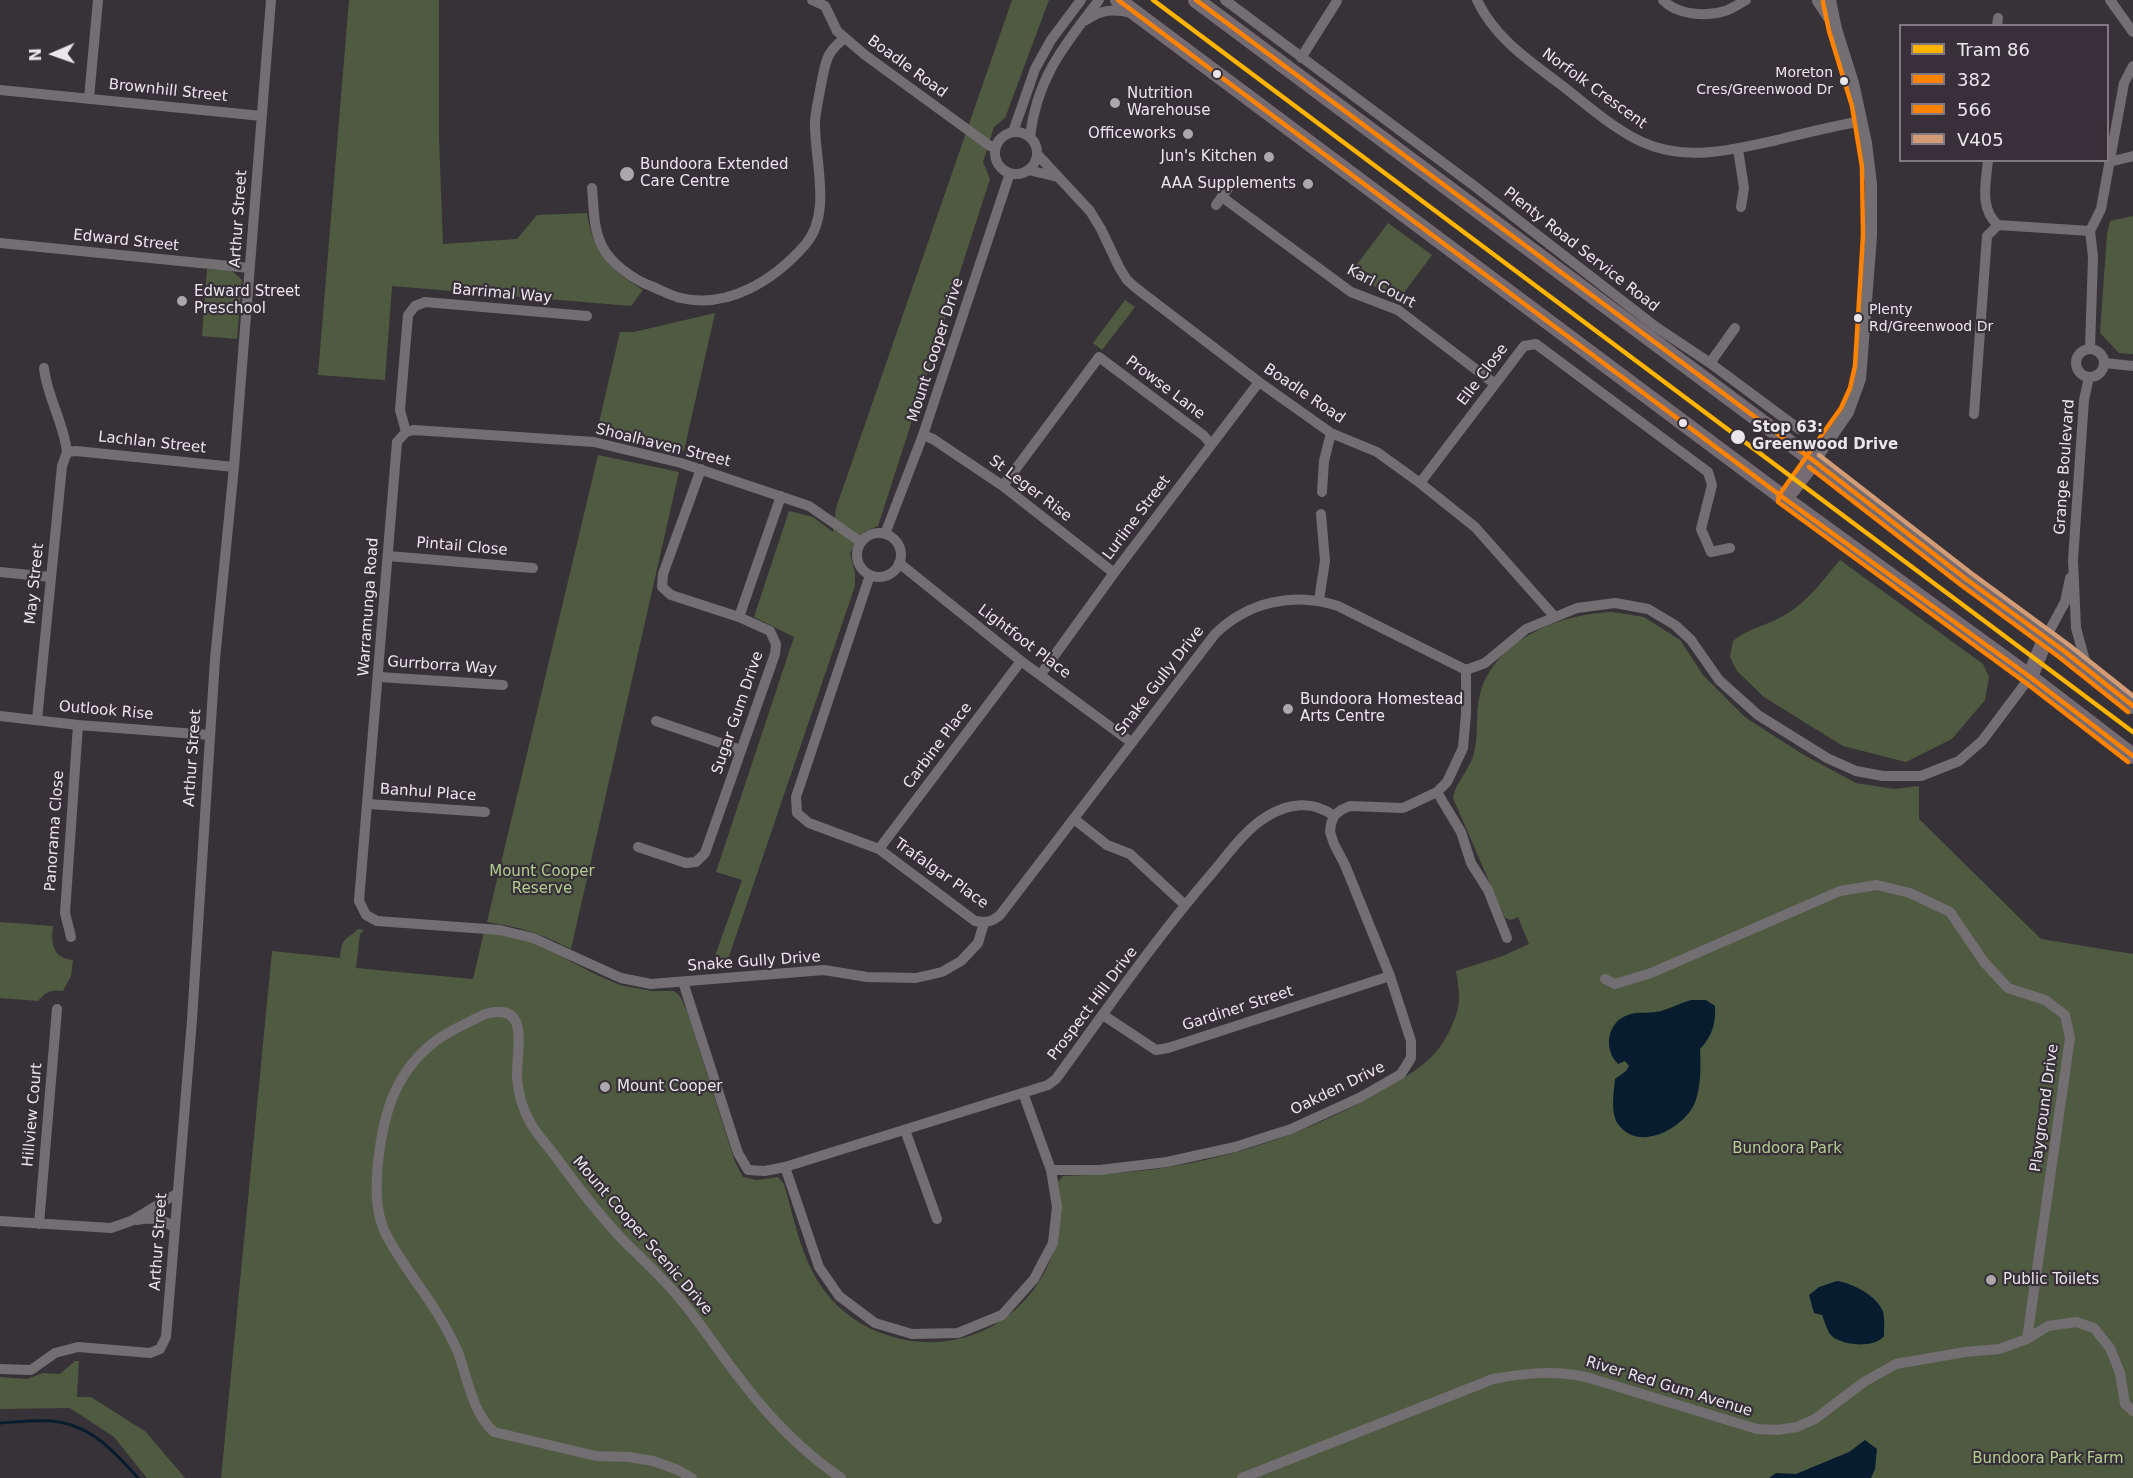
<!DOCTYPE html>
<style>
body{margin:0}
#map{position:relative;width:2133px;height:1478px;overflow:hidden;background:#373237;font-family:"DejaVu Sans",sans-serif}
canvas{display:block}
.legend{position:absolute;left:1899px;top:24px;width:210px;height:138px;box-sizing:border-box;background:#383039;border:2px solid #807981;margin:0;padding:8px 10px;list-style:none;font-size:18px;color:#ebe6ec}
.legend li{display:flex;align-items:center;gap:12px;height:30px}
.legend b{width:30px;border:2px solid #807981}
.north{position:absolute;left:24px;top:24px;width:60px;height:60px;-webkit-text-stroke:4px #383039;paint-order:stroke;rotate:268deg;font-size:16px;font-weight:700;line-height:24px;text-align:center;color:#ebe6ec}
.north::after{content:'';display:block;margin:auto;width:21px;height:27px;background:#ebe6ec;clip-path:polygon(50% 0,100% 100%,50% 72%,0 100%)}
</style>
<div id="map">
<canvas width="2133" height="1478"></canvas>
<ul class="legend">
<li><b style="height:8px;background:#ffb500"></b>Tram 86</li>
<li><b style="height:8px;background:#ff8200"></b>382</li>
<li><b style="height:8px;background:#ff8200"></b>566</li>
<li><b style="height:8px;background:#d39c74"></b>V405</li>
</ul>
<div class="north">N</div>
</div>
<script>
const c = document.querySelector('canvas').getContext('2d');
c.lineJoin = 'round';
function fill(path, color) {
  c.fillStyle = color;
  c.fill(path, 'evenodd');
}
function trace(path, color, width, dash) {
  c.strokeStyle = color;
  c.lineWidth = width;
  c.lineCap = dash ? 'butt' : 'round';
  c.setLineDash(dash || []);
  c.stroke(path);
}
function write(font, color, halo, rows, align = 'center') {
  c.font = font + ' "DejaVu Sans",sans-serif';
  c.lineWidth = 4.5;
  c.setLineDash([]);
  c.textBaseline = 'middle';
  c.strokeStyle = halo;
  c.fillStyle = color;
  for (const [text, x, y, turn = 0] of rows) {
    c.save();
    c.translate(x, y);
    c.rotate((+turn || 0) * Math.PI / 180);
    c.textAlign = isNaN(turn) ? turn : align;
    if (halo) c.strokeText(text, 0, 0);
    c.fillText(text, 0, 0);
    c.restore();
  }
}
fill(new Path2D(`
 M 349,0 L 439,0 L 439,139 L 443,244 L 517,239 L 537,215 L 587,213 C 593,253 609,269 643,290 L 631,306 L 392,286 L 385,380 L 318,375 Z
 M 1012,0 L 1049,0 L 1005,118 L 994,127 L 983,162 L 990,179 L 878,526 L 865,531 L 850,553 L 855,573 L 855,586 L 725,968 L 710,970 L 742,880 L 716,872 L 794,637 L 754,617 L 789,511 L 813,517 L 833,532 L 836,508 Z
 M 2133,216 L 2133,354 L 2119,353 L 2100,333 L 2107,234 L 2110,221 Z
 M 1388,223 L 1432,255 L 1400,298 L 1349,275 Z
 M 207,269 L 232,271 L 242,280 L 237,339 L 202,336 Z
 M 1125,300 L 1135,307 L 1102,350 L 1093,343 Z
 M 715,313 L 684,451 L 597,431 L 620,332 L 634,332 Z
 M 598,455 L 679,472 L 571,949 C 541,934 521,927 487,922 Z
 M 1840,560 L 1983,664 L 1989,677 L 1985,700 L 1952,739 L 1906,762 L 1843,746 L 1764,697 L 1737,671 L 1730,657 L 1733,641 C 1748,628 1766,626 1783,616 C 1807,603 1823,580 1840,560 Z
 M 1612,612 L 1644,617 L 1680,640 L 1703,675 L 1746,718 L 1804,755 L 1856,783 L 1894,789 L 1919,786 L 1919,819 L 2041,939 L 2133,954 L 2133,1478 L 221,1478 L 272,951 L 340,958 C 342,937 344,942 358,929 L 364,930 L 360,934 L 356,968 L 473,979 L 484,932 L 518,937 L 539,945 L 599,976 L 620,985 L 652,991 L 674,991 L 680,996 L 687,1011 L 735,1162 L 743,1177 L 757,1180 L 778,1177 L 784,1184 C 795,1222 802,1263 827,1294 C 842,1313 864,1328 887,1335 C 986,1368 1076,1283 1058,1182 L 1063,1176 C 1096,1175 1129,1173 1163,1168 C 1241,1156 1320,1128 1388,1087 C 1405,1077 1423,1067 1436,1052 C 1445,1041 1453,1026 1457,1012 C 1461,999 1458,984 1456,971 L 1500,957 L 1529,944 L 1518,917 L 1511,920 L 1505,918 L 1453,798 C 1455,783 1470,770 1474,753 C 1479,734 1475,713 1480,694 C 1495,639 1560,614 1612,612 Z
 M 0,922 L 53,926 C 51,943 52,958 73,960 L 71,976 L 63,991 C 51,989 45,992 38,1001 L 0,998 Z
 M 75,1361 L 79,1361 L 77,1397 L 91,1397 L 146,1432 L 185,1478 L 147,1478 L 114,1437 L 70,1408 L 0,1409 L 0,1377 L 27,1379 L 43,1373 L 60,1374 Z`), '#4f5b41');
fill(new Path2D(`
 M 1691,1000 L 1706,1000 L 1715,1006 C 1716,1024 1712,1036 1700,1049 C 1701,1067 1701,1083 1696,1100 C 1687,1127 1639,1154 1618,1124 C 1610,1112 1614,1093 1615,1079 L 1626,1071 L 1629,1066 L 1625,1061 L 1618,1064 C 1603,1049 1607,1022 1628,1015 C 1638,1011 1650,1014 1661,1011 C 1671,1008 1681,1003 1691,1000 Z
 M 1837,1281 C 1852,1283 1878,1296 1883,1312 C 1885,1318 1884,1329 1884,1336 C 1875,1348 1845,1346 1833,1337 C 1827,1332 1825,1322 1822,1315 L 1814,1313 L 1809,1295 L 1819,1287 Z
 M 1865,1440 L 1877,1449 L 1875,1469 L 1871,1478 L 1769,1478 L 1776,1473 L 1796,1474 L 1849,1452 Z`), '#071d2f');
trace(new Path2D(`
 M 0,1423 C 17,1422 34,1420 51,1421 C 90,1424 114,1451 138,1478`), '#071d2f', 3);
trace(new Path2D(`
 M 812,0 L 825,6 L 837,31 L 865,55 L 990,146 L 996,147
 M 1225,0 L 1473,185 L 1656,327 L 1710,363 L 1799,429
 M 1477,0 C 1494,37 1528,60 1560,84 C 1586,104 1612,128 1642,142 C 1686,162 1732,150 1777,140 C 1805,133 1834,126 1862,121
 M 1663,0 C 1677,15 1706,17 1725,11 C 1732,9 1740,3 1746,0
 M 2110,0 L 2133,32
 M 1086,20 C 1101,10 1114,8 1131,13
 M 1997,26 L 1998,18
 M 1301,58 L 1337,1
 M 0,90 L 262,116
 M 89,98 L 98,0
 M 1013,132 L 1035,69 L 1051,40 L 1081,0
 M995 153a21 21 0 1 1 42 0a21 21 0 1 1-42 0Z
 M 1030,137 C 1037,77 1064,46 1099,0
 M 1738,149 L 1744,188 L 1741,207
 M 1037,154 L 1090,211 L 1101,229 L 1119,267 L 1127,280 L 1136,288 L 1259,382 L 1331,433 L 1377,452 L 1420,483 L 1475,527 L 1554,616
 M 1988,160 C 1986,183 1979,209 1998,225
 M 2109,162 L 2133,156
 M 1028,170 L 1058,177
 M 592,188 C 594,208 593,228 602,246 C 610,263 634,280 651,286 C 661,290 671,296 681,298 C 729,309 774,280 805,245 C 833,213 814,160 815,121 C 816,109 819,97 821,85 C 826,62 825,53 845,38
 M 1222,197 L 1351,292 L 1398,310 L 1495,384
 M 1216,205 L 1229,187
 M 0,243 L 250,268
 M 587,316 L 425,302 L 415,306 L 408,315 L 400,410 L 406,432 L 397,442 L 359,901 L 366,915 L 377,921 L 500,930 L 533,938 L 621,978 L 651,984 L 824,970 L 867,977 L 916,978 L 942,972 L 961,961 L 978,943 L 984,923
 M 2090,348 L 2093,257 L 2090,231 L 2101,209 L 2124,83 L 2133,66
 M2076 363a14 14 0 1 1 28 0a14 14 0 1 1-28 0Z
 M 1710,363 L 1735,328
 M 2105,363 L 2133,366
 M 44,368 C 47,397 64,423 67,452
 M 1974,414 L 1987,236 L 1998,225 L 2090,231
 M 406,432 L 414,430 L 594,442 L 681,463 L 809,506 L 861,542
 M 923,435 L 933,439 L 1003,486 L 1114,573
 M 67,452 L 76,451 L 234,467
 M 701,469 L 663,574 L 662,587 L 671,595 L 739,617
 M 1420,483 L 1524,346 L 1536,344 L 1708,472 L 1712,485 L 1701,529 L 1711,552 L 1730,548
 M 1003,486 L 1099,357 L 1203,435 L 1211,444
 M 1322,492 L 1324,461 L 1331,433
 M857 555a22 22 0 1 1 44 0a22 22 0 1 1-44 0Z
 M 885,534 L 923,435 L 1010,173
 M 388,556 L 533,568
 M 899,563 L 1021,661 L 1131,742
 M 0,572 L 50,577
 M 870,575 L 796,797 L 797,813 L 809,823 L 879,849 L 975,921 C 986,923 992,922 1000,915 L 1215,634 C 1249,601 1294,592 1338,606 L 1466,670 L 1485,663 L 1526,629 L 1577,608 L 1615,603 L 1648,609 L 1675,625 L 1691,640 L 1719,680 L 1758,715 L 1827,758 L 1856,771 L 1883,776 L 1921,776 L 1959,761 L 1982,741 L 2030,677
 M 1319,600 L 1325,561 L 1321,514
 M 2046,637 L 2065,602 L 2070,578
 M 2087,668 L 2076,628 L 2073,560 L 2084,400 L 2089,377
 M 1041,674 L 1114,573 L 1259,382
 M 379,677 L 503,685
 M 0,716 L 78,725 L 210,735
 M 37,720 L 62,466 L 67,452
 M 656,721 L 741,750
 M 1437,792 L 1461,832 L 1471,863 L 1488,890 L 1507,938
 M 369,804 L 485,812
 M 1074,819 L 1107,845 L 1130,854 L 1185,905
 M 638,847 L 686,863 L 696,862 L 705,853 L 775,654 L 776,644 L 770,631 L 739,617 L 781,496
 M 879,849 L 1021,661
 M 71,937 L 65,913 L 78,725
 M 1605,979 L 1615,984 L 1651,973 L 1840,891 L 1877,885 L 1910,893 L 1950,912 L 1984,962 L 2008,988 L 2045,1000 L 2065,1015 L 2070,1038 L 2027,1339
 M 683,982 L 738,1153 L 748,1170 L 765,1171 L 785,1167 L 1048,1085 L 1056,1079 C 1107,1009 1156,938 1213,872 C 1229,853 1245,830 1266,817 C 1288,803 1313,800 1334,816
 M 1103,1015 L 1156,1050 L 1168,1048 L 1390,976
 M 905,1130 L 937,1219
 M 785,1167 L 819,1267 L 839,1296 L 875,1323 L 912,1334 L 958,1333 L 1002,1315 L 1034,1279 L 1053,1243 L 1057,1207 L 1051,1170 L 1023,1093
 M 1051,1170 L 1100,1170 L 1167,1162 L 1235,1147 L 1291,1129 L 1361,1097 L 1401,1074 L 1411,1058 L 1411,1041 L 1390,976 L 1345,865 L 1334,844 L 1330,832 L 1331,824 L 1334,816 L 1341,810 L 1350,806 L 1403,808 L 1437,792 L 1447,782 L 1463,748 L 1466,714 L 1466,670
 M 137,1220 C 153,1217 163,1219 175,1228
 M 0,1221 L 111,1228 L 131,1221 L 178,1193
 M 39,1224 L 57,1009
 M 0,1369 L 31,1370 L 55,1353 L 78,1347 L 150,1353 L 160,1349 L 166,1337 L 192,1020 L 215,659 L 234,467 L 271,0
 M 692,1478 L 678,1470 L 653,1461 L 629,1457 L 596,1456 L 494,1432 C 473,1413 468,1381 459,1355 C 456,1346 451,1338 447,1330 C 429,1295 401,1266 384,1230 C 375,1209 376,1185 378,1163 C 383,1116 394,1074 433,1043 C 448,1031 468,1023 485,1014 C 532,1001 516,1050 517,1077 C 518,1093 523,1110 531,1124 C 538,1136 548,1146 556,1157 C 577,1186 599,1215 624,1241 C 643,1260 664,1279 681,1300 C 702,1325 720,1354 741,1380 C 768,1416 803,1452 841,1478
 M 1242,1478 L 1493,1379 C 1525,1373 1554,1370 1586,1377 L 1757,1429 L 1777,1430 L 1797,1427 L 1815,1419 L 1864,1382 L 1896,1364 L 1965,1352 L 1999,1349 L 2027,1339 L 2048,1326 L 2076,1322 L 2094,1328 L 2110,1348 L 2120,1373 L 2125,1404 L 2133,1411`), '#736e72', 10);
trace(new Path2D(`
 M 1818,1 L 1832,22
 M 1814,461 L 1848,412 L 1860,379 L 1871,236 L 1871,184 L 1866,143 L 1853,83 L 1836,29 L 1830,0`), '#736e72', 12);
trace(new Path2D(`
 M 1118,0 L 1785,499 L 2030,677 L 2133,756
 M 1196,0 L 1814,461 L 1966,579 L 2064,651 L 2133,706
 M 1785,499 L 1814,461
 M 2030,677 L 2046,637`), '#746c72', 16);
trace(new Path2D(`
 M 1118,0 L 1785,499 L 2030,677 L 2133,756
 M 1196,0 L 1814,461 L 1966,579 L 2064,651 L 2133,706`), '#ff8200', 4.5);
trace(new Path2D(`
 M 1823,2 L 1829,31 L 1852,106 L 1862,167 L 1863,236 L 1855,366 L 1850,388 L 1841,408 L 1779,495 L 1778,502 L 2026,683 L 2128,762
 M 1809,467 L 1961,585 L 2059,657 L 2128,712`), '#ff8200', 4.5);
trace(new Path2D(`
 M 1819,455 L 1971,573 L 2069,645 L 2133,696`), '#d39c74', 4.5);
trace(new Path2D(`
 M 1153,0 L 2133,732`), '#ffb500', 4.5);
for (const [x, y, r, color] of [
 [1217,74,5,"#ebe6ec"],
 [1844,81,5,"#ebe6ec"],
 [1115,103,6,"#aca7ad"],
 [1188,134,6,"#aca7ad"],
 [1269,157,6,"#aca7ad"],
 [627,174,8,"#aca7ad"],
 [1308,184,6,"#aca7ad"],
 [182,301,6,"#aca7ad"],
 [1858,318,5,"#ebe6ec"],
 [1683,423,5,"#ebe6ec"],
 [1738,437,8,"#ebe6ec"],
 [1288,709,6,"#aca7ad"],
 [605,1087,6,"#aca7ad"],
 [1991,1280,6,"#aca7ad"]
]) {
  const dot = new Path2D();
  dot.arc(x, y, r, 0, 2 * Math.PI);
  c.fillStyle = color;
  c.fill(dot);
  trace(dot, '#383039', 2);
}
write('14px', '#ebe6ec', '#383039', [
 ["Moreton",1833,73],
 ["Cres/Greenwood Dr",1833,90],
 ["Plenty",1869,310,"left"],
 ["Rd/Greenwood Dr",1869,327,"left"]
], 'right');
write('15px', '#ebe6ec', '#383039', [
 ["Boadle Road",907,67,36],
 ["Norfolk Crescent",1594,89,36],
 ["Brownhill Street",168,91,6],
 ["Arthur Street",239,219,-86],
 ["Edward Street",126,241,6],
 ["Plenty Road Service Road",1581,250,38],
 ["Karl Court",1381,287,28],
 ["Barrimal Way",502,294,5],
 ["Mount Cooper Drive",936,350,-72],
 ["Elle Close",1483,375,-53],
 ["Prowse Lane",1165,388,37],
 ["Boadle Road",1304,394,34],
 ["Lachlan Street",152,443,6],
 ["Shoalhaven Street",663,446,14],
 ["Grange Boulevard",2065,467,-86],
 ["St Leger Rise",1030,489,37],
 ["Lurline Street",1137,518,-53],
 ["Pintail Close",462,547,5],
 ["May Street",35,584,-84],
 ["Warramunga Road",369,607,-86],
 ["Lightfoot Place",1024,642,37],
 ["Gurrborra Way",442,666,4],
 ["Snake Gully Drive",1160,681,-52],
 ["Outlook Rise",106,711,5],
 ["Sugar Gum Drive",738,713,-71],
 ["Carbine Place",938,746,-53],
 ["Arthur Street",193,758,-86],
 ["Banhul Place",428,793,4],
 ["Panorama Close",55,831,-86],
 ["Trafalgar Place",941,874,35],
 ["Snake Gully Drive",754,962,-4],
 ["Prospect Hill Drive",1093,1004,-53],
 ["Gardiner Street",1238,1009,-18],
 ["Oakden Drive",1338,1089,-26],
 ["Playground Drive",2045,1108,-82],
 ["Hillview Court",33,1115,-85],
 ["Mount Cooper Scenic Drive",642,1236,49],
 ["Arthur Street",159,1242,-86],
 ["River Red Gum Avenue",1669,1387,17]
]);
write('15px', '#ebe6ec', '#383039', [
 ["Nutrition",1127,94],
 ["Warehouse",1127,111],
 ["Officeworks",1176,134,"right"],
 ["Jun's Kitchen",1257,157,"right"],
 ["Bundoora Extended",640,165],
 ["Care Centre",640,182],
 ["AAA Supplements",1296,184,"right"],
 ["Edward Street",194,292],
 ["Preschool",194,309],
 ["Bundoora Homestead",1300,700],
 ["Arts Centre",1300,717],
 ["Mount Cooper",617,1087],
 ["Public Toilets",2003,1280]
], 'left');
write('bold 15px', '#ebe6ec', '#383039', [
 ["Stop 63:",1752,428],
 ["Greenwood Drive",1752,445]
], 'left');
write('15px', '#b2cf8e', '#383039', [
 ["Mount Cooper",542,872],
 ["Reserve",542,889],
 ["Bundoora Park",1787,1149],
 ["Bundoora Park Farm",2048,1459]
]);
</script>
